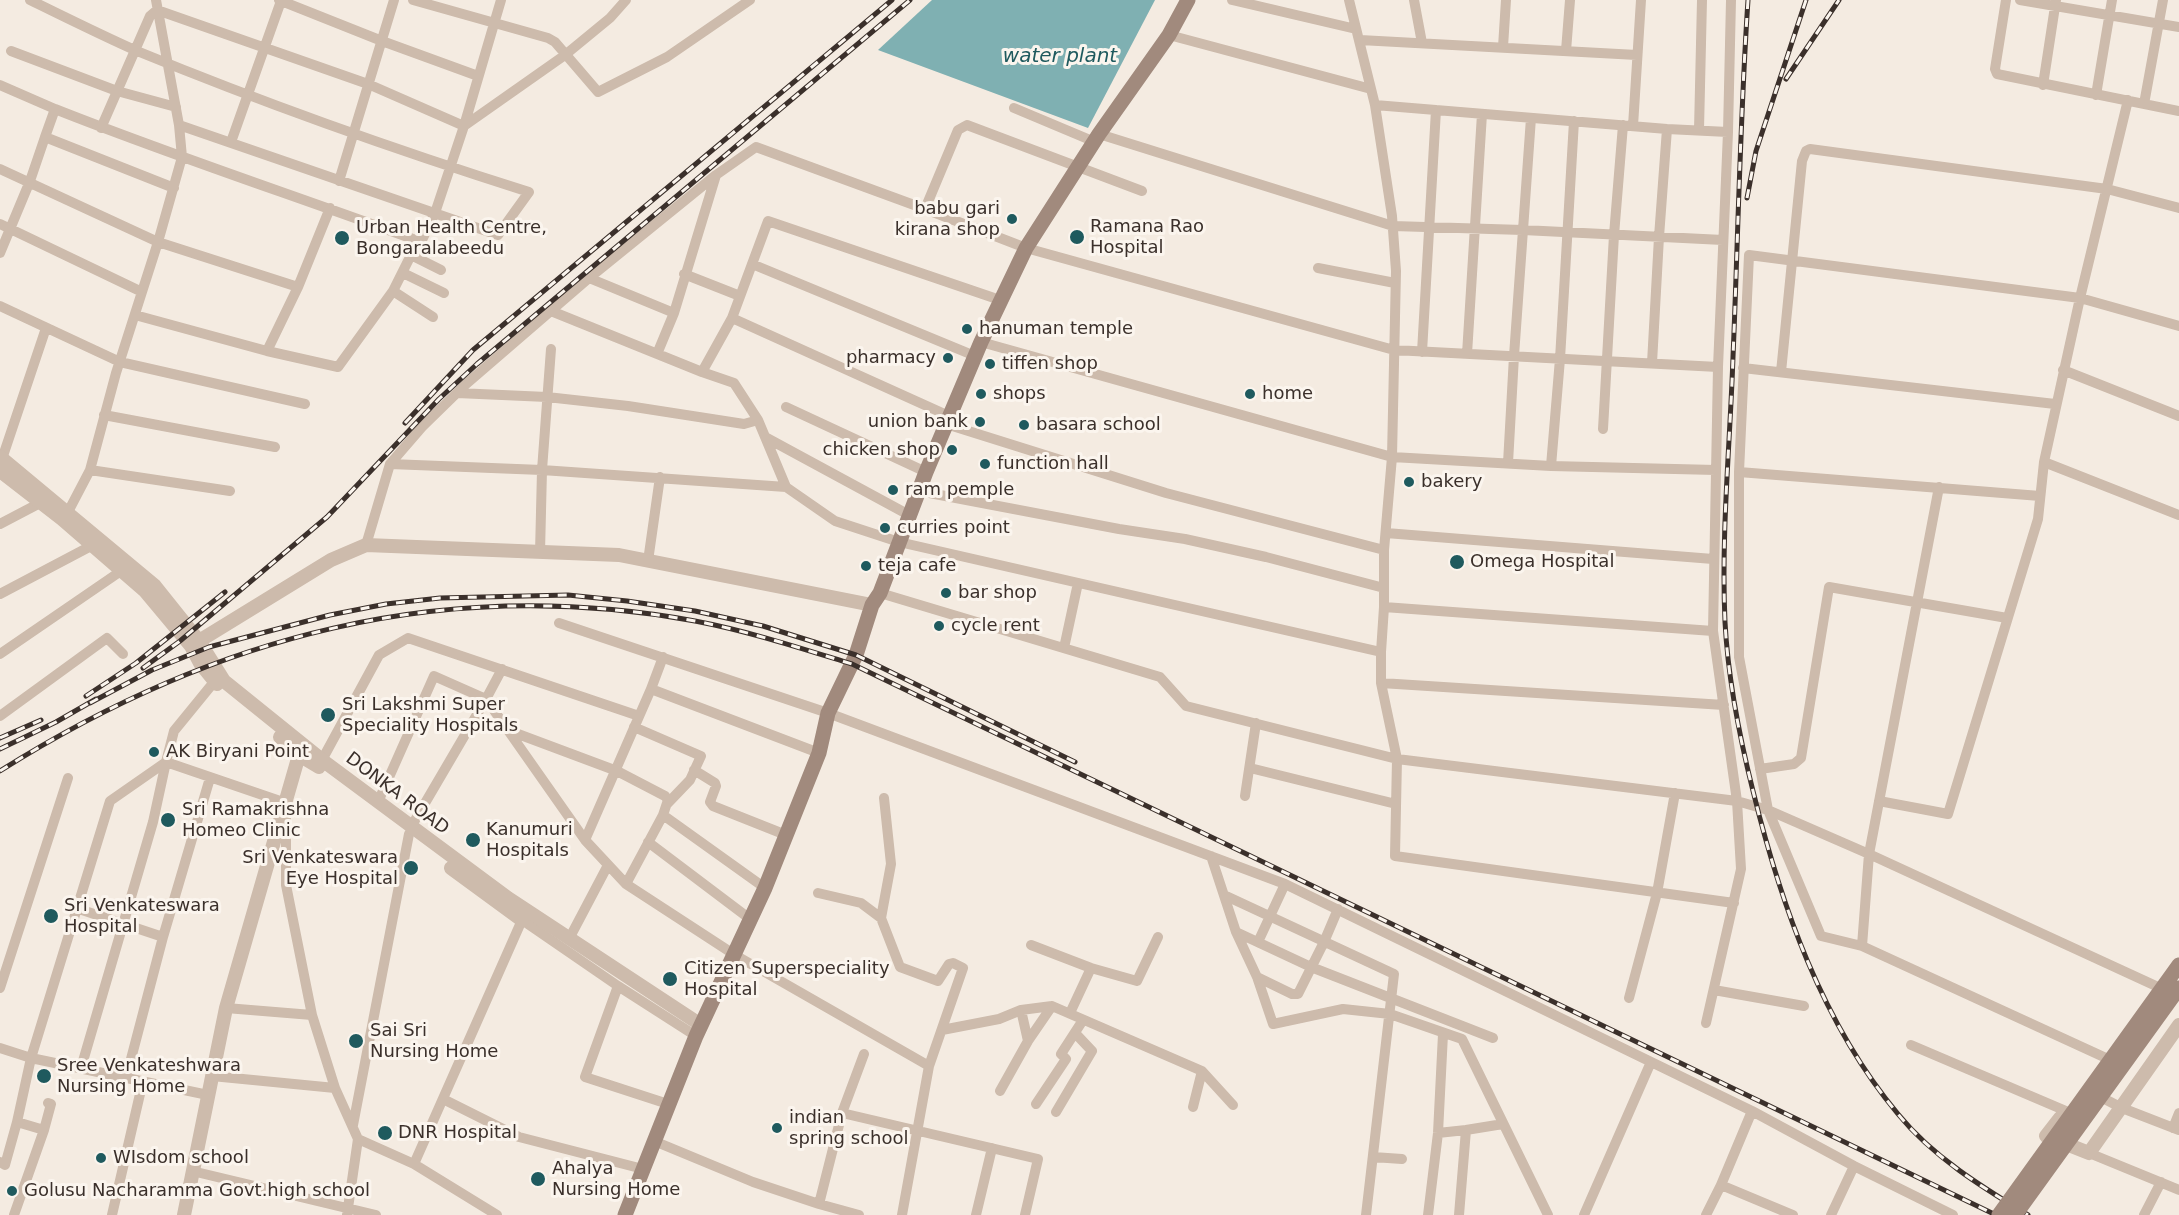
<!DOCTYPE html>
<style>
body{margin:0}
canvas{display:block;background:#f4ebe1}
</style>
<canvas width="2179" height="1215"></canvas>
<script>
const c = document.querySelector('canvas').getContext('2d');
c.lineJoin = 'round';
function fill(path, color) {
  c.fillStyle = color;
  c.fill(path, 'evenodd');
}
function trace(path, color, width, dash) {
  c.strokeStyle = color;
  c.lineWidth = width;
  c.lineCap = dash ? 'butt' : 'round';
  c.setLineDash(dash || []);
  c.stroke(path);
}
function write(font, color, halo, rows, align = 'center') {
  c.font = font + ' "DejaVu Sans",sans-serif';
  c.lineWidth = 6;
  c.setLineDash([]);
  c.textBaseline = 'middle';
  c.strokeStyle = halo;
  c.fillStyle = color;
  for (const [text, x, y, turn = 0] of rows) {
    c.save();
    c.translate(x, y);
    c.rotate((+turn || 0) * Math.PI / 180);
    c.textAlign = isNaN(turn) ? turn : align;
    if (halo) c.strokeText(text, 0, 0);
    c.fillText(text, 0, 0);
    c.restore();
  }
}
fill(new Path2D(`
 M 932,0 L 1155,0 L 1088,128 L 878,50 Z`), '#7fb0b2');
trace(new Path2D(`
 M 30,0 C 65,17 101,35 137,51 C 266,104 396,150 529,192 L 498,235 L 179,125
 M 279,0 L 382,41 L 478,76
 M 413,0 L 548,38 L 555,42 L 598,92 L 667,57 L 750,0
 M 1232,0 L 1356,29
 M 1349,0 L 1375,105 L 1392,216 L 1396,271 L 1392,457 L 1384,550 L 1384,607 L 1381,652 L 1381,683 L 1397,759 L 1395,856 L 1734,903
 M 1414,0 L 1422,43
 M 2006,0 L 1995,69 L 1997,74 L 2179,111
 M 2020,0 L 2179,27
 M 1169,35 L 1371,89
 M 1360,40 L 1637,55
 M 1503,47 L 1506,0
 M 11,51 L 117,91 L 176,107
 M 1566,51 L 1570,0
 M 0,85 L 55,109
 M 2043,85 L 2056,0
 M 2096,95 L 2112,0
 M 2128,100 L 2080,298 L 2044,462 L 2179,515
 M 2144,104 L 2163,0
 M 1375,105 L 1667,129 L 1728,132
 M 1014,108 L 1095,142
 M 1633,126 L 1641,0
 M 101,128 L 150,16 L 157,10 L 368,84 L 464,126 L 501,0
 M 1699,130 L 1702,0
 M 1099,134 L 1393,226 L 1523,230 L 1723,240
 M 231,142 L 281,1
 M 0,169 L 158,242 L 298,287
 M 339,181 L 394,0
 M 174,188 L 45,137 L 55,109 C 176,157 299,197 421,242 L 411,255 L 393,291 L 338,367 L 267,351
 M 925,209 L 958,130 L 967,125 L 1142,191
 M 0,224 L 142,292
 M 421,242 L 435,213 L 464,126 L 565,55 L 610,18 L 626,0
 M 0,253 L 30,181 L 45,137
 M 411,255 L 441,270
 M 752,264 L 975,356
 M 1318,268 L 1395,283
 M 403,273 L 444,293
 M 684,274 L 740,296
 M 589,278 L 674,313
 M 393,291 L 433,317
 M 1000,300 L 768,221 L 732,318 L 702,372 L 734,383 L 758,420 L 786,487 L 835,521 L 899,542 L 1381,652
 M 0,306 L 120,362 L 305,404
 M 551,311 L 702,372
 M 135,315 L 267,351 L 298,287 L 330,208
 M 732,318 L 949,416
 M 981,342 L 1392,457 L 1551,466 L 1716,470
 M 1422,352 L 1436,110
 M 657,354 L 674,313 L 716,175
 M 1467,354 L 1482,114
 M 1652,363 L 1659,237 L 1667,129
 M 1743,368 L 2055,404
 M 2063,370 L 2179,416
 M 1781,372 L 1802,161 L 1806,151 L 1810,149 L 2107,189 L 2179,208
 M 457,393 L 547,397 L 628,406 L 744,424 L 758,420
 M 786,407 L 926,472
 M 104,415 L 275,447
 M 946,424 L 1166,493 L 1384,550
 M 1603,429 L 1614,235 L 1623,125
 M 765,437 L 909,515
 M 2,459 L 46,328
 M 1508,463 L 1514,356 L 1531,118
 M 390,464 L 542,470 L 786,487
 M 1551,466 L 1560,359 L 1574,121
 M 90,470 L 230,491
 M 1739,472 L 2040,496
 M 919,491 L 1119,529 L 1185,539 L 1266,557 L 1384,588
 M 68,512 L 90,470 L 116,373 L 158,242 L 182,157 L 179,125 L 156,0
 M 0,524 L 40,503
 M 1386,533 L 1713,559
 M 366,545 L 390,464 L 422,427 L 465,385 L 589,278 L 716,175 L 756,147 L 925,209 L 1026,248 L 1394,350 L 1718,367
 M 540,553 L 542,470 L 551,349
 M 648,561 L 660,477
 M 880,593 L 1160,677 L 1186,706 L 1397,759 L 1737,801 L 1768,810 L 1869,854 L 2156,986
 M 0,594 L 91,546
 M 1384,607 L 1713,631
 M 559,623 L 828,713 L 1285,884 L 1752,1111 L 1854,1166 L 1953,1215
 M 1064,648 L 1078,583
 M 0,654 L 121,571
 M 663,657 L 651,689 L 819,753
 M 502,669 L 486,699 L 585,840 L 626,884 L 735,955 L 929,1066
 M 214,682 L 174,731 L 166,762 L 286,803 L 286,885 L 312,1015 L 335,1088 L 358,1139 L 347,1215
 M 1381,683 L 1724,705
 M 0,716 L 107,638 L 123,654
 M 634,727 L 701,756 L 690,780 L 667,804
 M 510,731 L 617,771 L 665,796 L 668,800 L 663,815
 M 322,760 L 379,655 L 408,638 L 639,716
 M 1250,768 L 1396,804
 M 1760,769 L 1794,764 L 1801,758 L 1829,587 L 2007,618
 M 694,770 L 715,783 L 716,786 L 710,802 L 713,806 L 786,835
 M 1245,796 L 1256,723
 M 884,798 L 891,864 L 881,918 L 900,967 L 938,981 L 949,964 L 953,963 L 963,968 L 929,1066 L 902,1215
 M 1879,801 L 1948,814 L 2038,519 L 2044,462
 M 378,802 L 434,676 L 486,699 L 411,827
 M 585,840 L 651,689
 M 648,842 L 750,919
 M 1211,856 L 1236,932 L 1257,977 L 1273,1024 L 1343,1009 L 1390,1014 L 1462,1039 L 1548,1215
 M 626,884 L 663,815 L 765,888
 M 818,893 L 861,903 L 881,918
 M 1224,895 L 1394,974 L 1366,1215
 M 76,908 L 163,937 L 126,1078
 M 1236,932 L 1311,967 L 1493,1038
 M 163,937 L 210,778
 M 569,939 L 608,865
 M 1258,942 L 1285,884
 M 1031,945 L 1091,968 L 1137,981 L 1158,937
 M 1862,946 L 1869,854 L 1939,487
 M 1257,977 L 1292,994 L 1298,994 L 1324,942 L 1338,909
 M 618,986 L 585,1077 L 668,1104
 M 0,988 L 68,778
 M 1714,990 L 1804,1006
 M 1629,998 L 1657,893 L 1675,793
 M 226,1008 L 312,1015
 M 1021,1010 L 1028,1041
 M 1070,1013 L 1091,968
 M 1706,1023 L 1741,869 L 1737,801 L 1713,631 L 1718,367 L 1728,132 L 1731,0
 M 942,1030 L 999,1019 L 1021,1010 L 1052,1006 L 1202,1071 L 1233,1105
 M 1911,1045 L 2066,1111
 M 0,1048 L 31,1058 L 17,1122 L 44,1130 L 14,1215
 M 2106,1058 L 1862,946 L 1821,936 L 1768,810 L 1739,657 L 1739,472 L 1749,255 L 2080,298 L 2179,326
 M 81,1068 L 153,822 L 166,762 L 110,801 L 31,1058 L 208,1095
 M 212,1076 L 335,1088
 M 1000,1091 L 1028,1041 L 1052,1006
 M 2095,1094 L 2122,1108 L 2179,1130
 M 443,1099 L 519,1137 L 643,1169
 M 1036,1104 L 1066,1059 L 1061,1054 L 1083,1020
 M 1193,1107 L 1202,1071
 M 1056,1112 L 1092,1051 L 1075,1033
 M 842,1113 L 1038,1159 L 1025,1215
 M 353,1125 L 409,834
 M 2173,1128 L 2179,1113
 M 44,1130 L 51,1104 L 48,1103
 M 1466,1130 L 1503,1124
 M 1438,1133 L 1466,1130 L 1459,1215
 M 358,1139 L 414,1164 L 522,920 L 618,986 L 696,1036
 M 654,1141 L 753,1182 L 819,1204 L 859,1215
 M 2089,1153 L 2179,1190
 M 1373,1157 L 1402,1159
 M 0,1162 L 5,1165 L 17,1122
 M 414,1164 L 497,1215
 M 192,1171 L 376,1215
 M 1721,1185 L 1793,1215
 M 819,1204 L 842,1113 L 864,1054
 M 112,1215 L 143,1081
 M 976,1215 L 992,1148
 M 1428,1215 L 1438,1133 L 1443,1034
 M 1584,1215 L 1651,1062
 M 1706,1215 L 1721,1185 L 1752,1111
 M 1831,1215 L 1854,1166
 M 2144,1215 L 2161,1182`), '#cdbbac', 10);
trace(new Path2D(`
 M 0,457 L 155,586 L 199,641 L 224,681 L 322,760 L 508,898 L 701,1025
 M 0,471 L 62,519 L 145,591 L 191,646 L 200,663 L 217,684
 M 199,641 L 331,560 L 366,545 L 619,555 L 872,605
 M 280,737 L 299,755 L 319,767
 M 451,868 L 522,920
 M 2060,1118 L 2046,1136 L 2089,1153 L 2179,1025
 M 184,1215 L 226,1008 L 299,755`), '#cdbbac', 14);
trace(new Path2D(`
 M 625,1215 L 696,1036 L 765,888 L 819,753 L 828,713 L 856,655 L 872,605 L 880,593 L 926,472 L 981,342 L 1026,248 L 1099,134 L 1169,35 L 1188,0`), '#a18a7d', 15);
const rail = new Path2D(`
 M 1748,0 C 1740,119 1738,238 1733,357 C 1730,445 1721,534 1725,622 C 1728,679 1739,735 1753,791 C 1781,905 1822,1023 1898,1114 C 1933,1157 1982,1187 2028,1215
 M 1786,79 L 1839,0
 M 1747,198 L 1756,151 L 1806,0
 M 405,423 L 473,350 L 892,0
 M 143,668 L 180,641 L 327,517 L 439,399 L 477,364 L 910,0
 M 86,696 L 136,663 L 225,592
 M 90,703 L 152,670 L 209,647 L 330,615 L 386,604 L 440,598 L 568,595 L 627,601 L 695,611 L 763,626 L 856,655 L 1075,762
 M 0,738 L 41,720
 M 0,749 L 56,722 L 96,699
 M 0,771 C 214,636 443,575 695,621 C 748,631 800,648 852,664 L 1996,1215`);
trace(rail, '#3b302b', 5);
trace(rail, '#fbf5ee', 3, [9]);
trace(new Path2D(`
 M 1999,1215 L 2179,965
 M 2015,1215 L 2179,988`), '#a18a7d', 15);
for (const [x, y, r, color] of [
 [1012,219,6,"#1f5a5e"],
 [1077,237,8,"#1f5a5e"],
 [342,238,8,"#1f5a5e"],
 [967,329,6,"#1f5a5e"],
 [948,358,6,"#1f5a5e"],
 [990,364,6,"#1f5a5e"],
 [981,394,6,"#1f5a5e"],
 [1250,394,6,"#1f5a5e"],
 [980,422,6,"#1f5a5e"],
 [1024,425,6,"#1f5a5e"],
 [952,450,6,"#1f5a5e"],
 [985,464,6,"#1f5a5e"],
 [1409,482,6,"#1f5a5e"],
 [893,490,6,"#1f5a5e"],
 [885,528,6,"#1f5a5e"],
 [1457,562,8,"#1f5a5e"],
 [866,566,6,"#1f5a5e"],
 [946,593,6,"#1f5a5e"],
 [939,626,6,"#1f5a5e"],
 [328,715,8,"#1f5a5e"],
 [154,752,6,"#1f5a5e"],
 [168,820,8,"#1f5a5e"],
 [473,840,8,"#1f5a5e"],
 [411,868,8,"#1f5a5e"],
 [51,916,8,"#1f5a5e"],
 [670,979,8,"#1f5a5e"],
 [356,1041,8,"#1f5a5e"],
 [44,1076,8,"#1f5a5e"],
 [777,1128,6,"#1f5a5e"],
 [385,1133,8,"#1f5a5e"],
 [101,1158,6,"#1f5a5e"],
 [538,1179,8,"#1f5a5e"],
 [12,1191,6,"#1f5a5e"]
]) {
  const dot = new Path2D();
  dot.arc(x, y, r, 0, 2 * Math.PI);
  c.fillStyle = color;
  c.fill(dot);
  trace(dot, '#fbf5ee', 2);
}
write('18px', '#3b302b', '#fbf5ee', [
 ["babu gari",1000,209,"right"],
 ["kirana shop",1000,230,"right"],
 ["Ramana Rao",1090,227],
 ["Hospital",1090,248],
 ["Urban Health Centre,",356,228],
 ["Bongaralabeedu",356,249],
 ["hanuman temple",979,329],
 ["pharmacy",936,358,"right"],
 ["tiffen shop",1002,364],
 ["shops",993,394],
 ["home",1262,394],
 ["union bank",968,422,"right"],
 ["basara school",1036,425],
 ["chicken shop",940,450,"right"],
 ["function hall",997,464],
 ["bakery",1421,482],
 ["ram pemple",905,490],
 ["curries point",897,528],
 ["Omega Hospital",1470,562],
 ["teja cafe",878,566],
 ["bar shop",958,593],
 ["cycle rent",951,626],
 ["Sri Lakshmi Super",342,705],
 ["Speciality Hospitals",342,726],
 ["AK Biryani Point",166,752],
 ["Sri Ramakrishna",182,810],
 ["Homeo Clinic",182,831],
 ["Kanumuri",486,830],
 ["Hospitals",486,851],
 ["Sri Venkateswara",398,858,"right"],
 ["Eye Hospital",398,879,"right"],
 ["Sri Venkateswara",64,906],
 ["Hospital",64,927],
 ["Citizen Superspeciality",684,969],
 ["Hospital",684,990],
 ["Sai Sri",370,1031],
 ["Nursing Home",370,1052],
 ["Sree Venkateshwara",57,1066],
 ["Nursing Home",57,1087],
 ["indian",789,1118],
 ["spring school",789,1139],
 ["DNR Hospital",398,1133],
 ["WIsdom school",113,1158],
 ["Ahalya",552,1169],
 ["Nursing Home",552,1190],
 ["Golusu Nacharamma Govt.high school",24,1191]
], 'left');
write('18px', '#3b302b', '#fbf5ee', [
 ["DONKA ROAD",397,794,37]
]);
write('italic 20px', '#1f5a5e', '#fbf5ee', [
 ["water plant",1060,57]
]);
</script>
